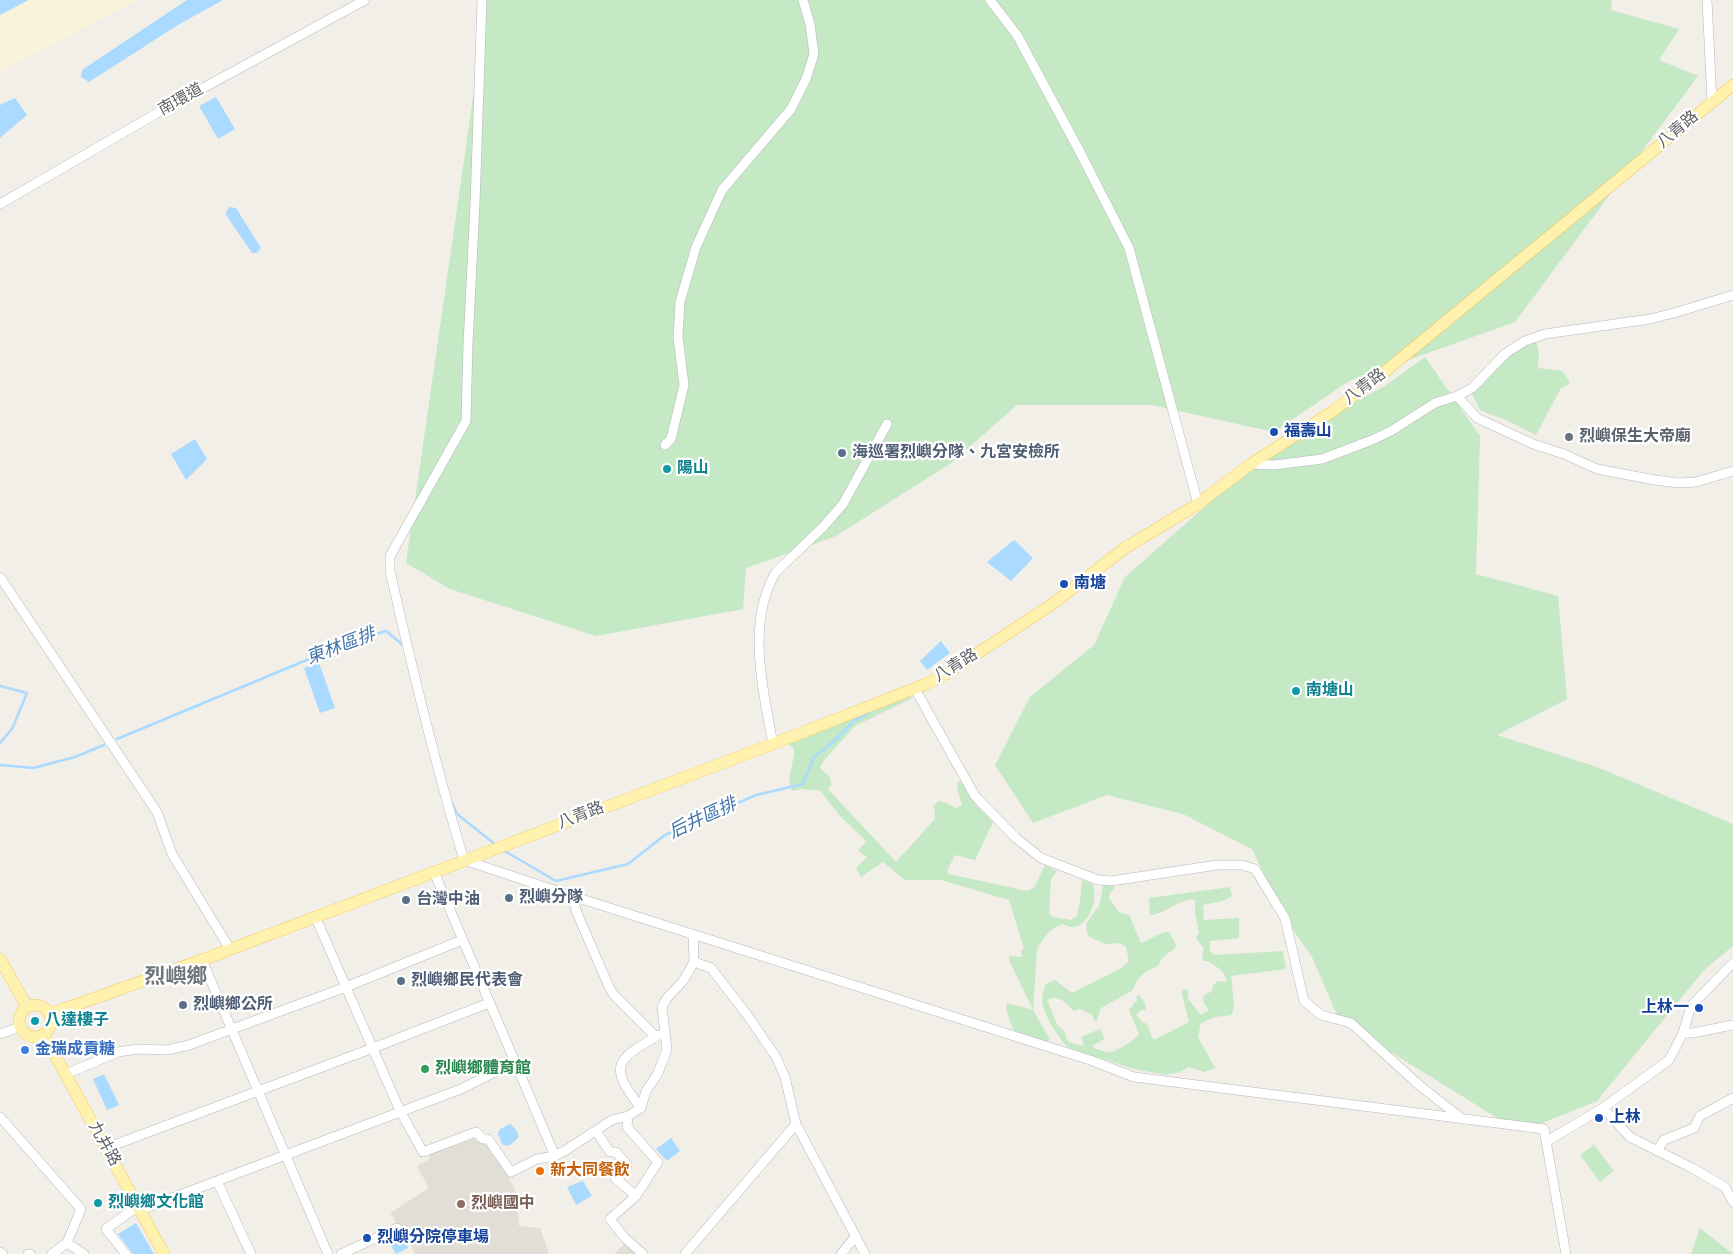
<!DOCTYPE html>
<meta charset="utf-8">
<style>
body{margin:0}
canvas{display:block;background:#f1efe8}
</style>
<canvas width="1733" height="1254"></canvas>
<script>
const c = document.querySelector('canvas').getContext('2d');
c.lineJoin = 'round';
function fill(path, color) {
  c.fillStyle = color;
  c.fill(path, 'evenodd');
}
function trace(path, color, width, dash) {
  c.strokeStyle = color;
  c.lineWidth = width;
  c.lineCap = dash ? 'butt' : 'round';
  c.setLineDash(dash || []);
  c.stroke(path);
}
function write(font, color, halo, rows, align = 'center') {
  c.font = font + ' Poppins,"Noto Sans TC",sans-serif';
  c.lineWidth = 4.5;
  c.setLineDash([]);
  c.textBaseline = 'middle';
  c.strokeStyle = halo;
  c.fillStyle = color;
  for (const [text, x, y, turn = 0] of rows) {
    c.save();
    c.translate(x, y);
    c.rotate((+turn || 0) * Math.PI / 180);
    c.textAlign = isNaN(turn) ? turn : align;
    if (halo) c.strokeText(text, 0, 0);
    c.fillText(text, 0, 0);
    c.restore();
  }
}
fill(new Path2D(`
 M 475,1138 L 477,1142 L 486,1141 L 506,1172 L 517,1195 L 519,1226 L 540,1228 L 549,1254 L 415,1254 L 403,1232 L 390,1213 L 429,1188 L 417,1166 L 430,1159 L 429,1155 Z
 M 626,1242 L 640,1254 L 614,1254 Z`), '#e1ded6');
fill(new Path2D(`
 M 482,0 L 1612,0 L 1611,10 L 1679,29 L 1659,60 L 1698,76 L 1515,322 L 1349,381 L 1274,432 L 1152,405 L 1017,405 L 950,464 L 834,537 L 746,568 L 743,609 L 596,636 L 450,589 L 406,563 L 480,49 Z
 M 1536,342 L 1539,352 L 1538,368 L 1562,371 L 1569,381 L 1569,385 L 1561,388 L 1536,435 L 1506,420 L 1480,410 L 1471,392 C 1496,376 1505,350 1536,342 Z
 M 1425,357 L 1480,436 L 1476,574 L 1558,596 L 1567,699 L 1497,735 L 1597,767 L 1733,824 L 1733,946 L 1704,970 L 1597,1101 L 1520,1132 L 1339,1020 L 1312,957 L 1285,918 L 1252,849 L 1183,814 L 1107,795 L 1033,823 L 995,765 L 1030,697 L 1094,645 L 1125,577 L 1216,497 L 1315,422 L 1385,386 Z
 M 910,696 L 912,698 L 855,726 L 824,760 L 820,768 L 830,777 L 831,785 L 828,789 L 896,862 L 935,819 L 935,811 L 933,806 L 939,801 L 947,803 L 956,808 L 962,805 L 957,788 L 958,781 L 964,783 L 975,804 L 993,822 L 975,860 L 955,855 L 947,871 L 949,874 L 1027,891 L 1034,888 L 1045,865 L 1057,871 L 1051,879 L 1049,914 L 1053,917 L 1071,920 L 1077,916 L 1080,900 L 1082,880 L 1092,883 C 1099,897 1090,924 1074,927 C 1070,928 1066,925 1062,924 C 1051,928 1041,940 1037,950 L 1033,1010 L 1048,1036 L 1050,1040 L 1047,1042 L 1015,1032 C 1011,1023 1005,1013 1007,1003 L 1033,1010 L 1009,960 L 1010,956 L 1022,957 L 1021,951 L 1024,949 L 1009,900 L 941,880 L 905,880 L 883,862 L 861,877 L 856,868 L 867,857 L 858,851 L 866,841 L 840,816 L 820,790 C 807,791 805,787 792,791 L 789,779 L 794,755 L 794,749 L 789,744 Z
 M 1107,884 L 1114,886 L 1114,889 L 1110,893 L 1109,898 L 1119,912 L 1129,915 L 1141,943 L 1164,932 L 1169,932 L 1176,945 L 1175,948 L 1162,958 L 1158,966 C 1146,971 1137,976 1133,990 L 1101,1008 L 1096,1022 L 1092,1015 L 1080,1009 L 1074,1011 C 1065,1003 1060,994 1047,1000 L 1058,1026 L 1064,1031 L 1068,1042 L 1082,1046 L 1084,1044 L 1081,1037 L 1100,1029 L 1105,1039 L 1093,1045 L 1094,1048 C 1099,1050 1105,1052 1111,1052 C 1117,1051 1136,1039 1139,1034 L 1129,1010 L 1137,1000 L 1136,996 L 1139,995 L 1146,1005 L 1145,1010 L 1141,1010 L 1136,1015 L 1143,1023 L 1146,1023 C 1150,1029 1150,1035 1154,1040 L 1189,1022 L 1182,994 L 1182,990 L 1184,989 L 1188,991 L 1188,999 L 1201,1015 L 1209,1010 L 1204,1004 L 1203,997 L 1206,994 L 1211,992 L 1214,984 L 1218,981 L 1227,982 C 1226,972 1216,966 1208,961 L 1204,961 L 1202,958 L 1204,948 L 1196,938 L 1199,932 L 1195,914 L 1195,900 C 1180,898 1167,912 1153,915 L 1150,915 L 1149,898 L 1230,887 L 1232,896 L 1223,901 L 1203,905 L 1204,920 L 1239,918 L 1239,938 L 1210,941 L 1210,952 L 1215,955 L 1283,951 L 1286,969 L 1231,976 L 1234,1004 L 1232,1015 L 1215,1017 L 1201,1023 L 1198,1037 L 1215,1068 L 1204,1072 L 1189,1067 L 1180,1072 L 1166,1075 L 1134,1069 L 1069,1048 C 1059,1040 1042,1012 1042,999 C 1042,994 1044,989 1046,984 L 1055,980 L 1072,993 L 1120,969 L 1129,961 L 1126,947 L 1120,943 L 1105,944 L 1088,936 L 1086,924 L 1100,904 L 1103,885 Z
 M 1594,1145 L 1614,1171 L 1600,1182 L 1580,1155 Z
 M 1700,1228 L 1733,1254 L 1691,1254 Z`), '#c5e8c5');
fill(new Path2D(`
 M 0,0 L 137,0 L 0,72 Z`), '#fbf3d9');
fill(new Path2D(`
 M 0,0 L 29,0 L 0,15 Z
 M 187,0 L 223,0 L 178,25 L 89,82 L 81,77 L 82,70 Z
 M 216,97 L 235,129 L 218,139 L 199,106 Z
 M 15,98 L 27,115 L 0,138 L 0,105 Z
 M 230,207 L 236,208 L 261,248 L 257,253 L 252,253 L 226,215 L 227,210 Z
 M 195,439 L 207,459 L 186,480 L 171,454 Z
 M 1014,540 L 1033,558 L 1011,581 L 987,562 Z
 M 941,641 L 950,653 L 927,670 L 920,661 Z
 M 319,663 L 335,708 L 320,713 L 304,668 Z
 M 104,1074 L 119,1105 L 107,1110 L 93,1079 Z
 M 510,1124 C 515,1128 519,1132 518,1138 L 510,1145 L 505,1146 L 502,1144 L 498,1134 L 500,1129 Z
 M 671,1138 L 680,1151 L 667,1161 L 656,1149 Z
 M 583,1181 L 592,1196 L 576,1205 L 567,1187 Z
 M 136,1223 L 154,1254 L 133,1254 L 118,1234 Z
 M 400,1234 L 407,1245 L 408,1248 L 396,1254 L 388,1240 Z`), '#aadaff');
trace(new Path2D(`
 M 0,686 L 27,693 L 12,729 L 0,743
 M 117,739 L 350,642 L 386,631 L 403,645
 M 0,765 L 33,768 L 75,757 L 104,745
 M 452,803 L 457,814 L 496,845
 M 503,850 L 556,881 L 628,864 L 665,835 L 756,795 L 803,784 L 814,757 L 833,742 L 854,721 L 870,712`), '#aadaff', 2.5);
const minor = new Path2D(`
 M 482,0 L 475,204 L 468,344 L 466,421 L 390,556 L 390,571 C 412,668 435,765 464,860 L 572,896 L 1090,1060 L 1134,1077 L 1544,1129 L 1566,1254
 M 990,0 L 1017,35 L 1081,154 L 1129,248 L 1198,504
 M 1707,0 L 1712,102
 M 0,204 L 159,112 L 365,0
 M 1457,396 L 1477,418 L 1533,444 L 1564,454 L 1597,469 L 1655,480 L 1678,483 L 1696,482 L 1733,471
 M 665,445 L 671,439 L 684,385 L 678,337 L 680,302 L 696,247 L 722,190 L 791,109 L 806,79 L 814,54 L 810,24 L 803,0
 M 1251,464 L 1274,465 L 1322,459 L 1372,440 L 1391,431 L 1435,403 L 1457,396 L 1472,388 L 1506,353 L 1525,341 L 1545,334 L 1650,319 L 1674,313 L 1733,295
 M 0,577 L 157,812 L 172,854 L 230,949
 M 915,689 L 975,796 L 1016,838 L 1041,858 L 1098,880 L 1111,881 L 1217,865 L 1242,865 L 1255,869 L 1285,918 L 1304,1001 L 1321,1015 L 1351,1023 L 1419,1085 L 1461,1118
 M 773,744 C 763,690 746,622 776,572 L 823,527 L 843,504 L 887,424
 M 434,872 L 555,1156
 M 572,896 L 577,913 L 610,989 L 615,996 L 656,1037
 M 315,916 L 400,1111 L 423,1152 L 476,1132 L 483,1139 L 488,1139 L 511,1172 L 537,1159 L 555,1156 L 566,1150 L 612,1120 L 628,1116 L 641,1108 L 646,1091 L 657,1075 L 667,1050 L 662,1007 L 667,998 L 683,981 L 694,962 L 693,934
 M 202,960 L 328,1254
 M 694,962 L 711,968 L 748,1016 L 776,1057 L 785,1077 L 796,1124 L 865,1254
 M 1683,1033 L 1693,1033 L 1733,1025
 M 0,1034 L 20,1027
 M 66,1074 L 118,1052 L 138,1049 L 167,1050 L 189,1045 L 346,987 L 462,940
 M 641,1108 C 608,1066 615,1060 659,1035
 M 1603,1108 L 1630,1137 L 1692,1168 L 1725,1187 L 1733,1202
 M 628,1116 L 627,1127 L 658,1162 L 636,1196 L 610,1219 L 625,1238 L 643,1254
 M 0,1117 L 81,1209 L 67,1243 L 52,1254
 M 596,1131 L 610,1152 L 616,1152 L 627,1165 L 615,1178 L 636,1196
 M 1547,1141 L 1603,1108 L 1669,1060 L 1683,1033 L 1691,1006 L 1733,963
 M 106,1148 L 373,1048 L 489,1003
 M 1657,1151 L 1664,1140 L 1694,1128 L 1700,1116 L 1733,1098
 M 217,1181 L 251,1254
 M 140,1210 L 461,1089 L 515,1062
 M 67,1243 L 84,1254
 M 0,1252 L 3,1254
 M 28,1254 L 30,1254
 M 126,1254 L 106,1229 L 138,1206
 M 341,1254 L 397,1228
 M 685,1254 L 796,1124
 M 841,1254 L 855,1237`);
const major = new Path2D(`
 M 0,959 L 27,1007
 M19 1021a16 16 0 1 1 32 0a16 16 0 1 1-32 0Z
 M 50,1014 L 202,960 L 773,744 L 926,684 L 946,674 L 1051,605 L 1125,548 L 1198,504 L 1251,464 L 1333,411 L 1376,379 L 1733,85
 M 44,1035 L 164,1254`);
trace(minor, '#b5b8bc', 10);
trace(major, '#f2c960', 12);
trace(minor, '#fff', 9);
trace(major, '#fff2af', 11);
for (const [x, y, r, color] of [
 [1274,432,5,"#1a4fb4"],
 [1569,437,5,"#6b7280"],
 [842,453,5,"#5c6f8a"],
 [667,469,5,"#0f9aa8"],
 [1064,584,5,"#1a4fb4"],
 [1296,691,5,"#0f9aa8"],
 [509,898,5,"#5c6f8a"],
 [406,900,5,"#5c6f8a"],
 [401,981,5,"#5c6f8a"],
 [183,1005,5,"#5c6f8a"],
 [1699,1008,5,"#1a4fb4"],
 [35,1021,5,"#0f9aa8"],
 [25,1050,5,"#3f7fe0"],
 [425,1069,5,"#2e9e5b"],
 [1599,1118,5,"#1a4fb4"],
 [540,1171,5,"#e8710a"],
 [98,1203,5,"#0f9aa8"],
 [461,1204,5,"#8d6e63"],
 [367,1238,5,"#1a4fb4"]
]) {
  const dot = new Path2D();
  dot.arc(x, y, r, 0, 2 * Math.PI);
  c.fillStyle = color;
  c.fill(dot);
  trace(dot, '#fff', 2);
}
write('16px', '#5f6368', '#fff', [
 ["南環道",181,100,-29],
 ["八青路",1678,130,-40],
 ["八青路",1365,387,-37],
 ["八青路",956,666,-32],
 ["八青路",581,816,-21],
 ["九井路",104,1144,61]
]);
write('bold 16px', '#164399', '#fff', [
 ["福壽山",1284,432],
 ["南塘",1074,584],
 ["上林一",1689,1008,"right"],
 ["上林",1609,1118],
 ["烈嶼分院停車場",377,1238]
], 'left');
write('bold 16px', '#5b616d', '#fff', [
 ["烈嶼保生大帝廟",1579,437]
], 'left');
write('bold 16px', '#4e5e75', '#fff', [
 ["海巡署烈嶼分隊、九宮安檢所",852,453],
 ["烈嶼分隊",519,898],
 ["台灣中油",416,900],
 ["烈嶼鄉民代表會",411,981],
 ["烈嶼鄉公所",193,1005]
], 'left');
write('bold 16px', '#0d838f', '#fff', [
 ["陽山",677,469],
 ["南塘山",1306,691],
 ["八達樓子",45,1021],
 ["烈嶼鄉文化館",108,1203]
], 'left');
write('bold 16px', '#366cbe', '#fff', [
 ["金瑞成貢糖",35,1050]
], 'left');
write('bold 16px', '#27864d', '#fff', [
 ["烈嶼鄉體育館",435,1069]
], 'left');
write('bold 16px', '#c56008', '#fff', [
 ["新大同餐飲",550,1171]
], 'left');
write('bold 16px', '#785e54', '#fff', [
 ["烈嶼國中",471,1204]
], 'left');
write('italic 18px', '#4174aa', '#fff', [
 ["東林區排",341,647,-21],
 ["后井區排",703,819,-25]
]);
write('bold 21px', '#70757a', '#fff', [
 ["烈嶼鄉",176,978]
]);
</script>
